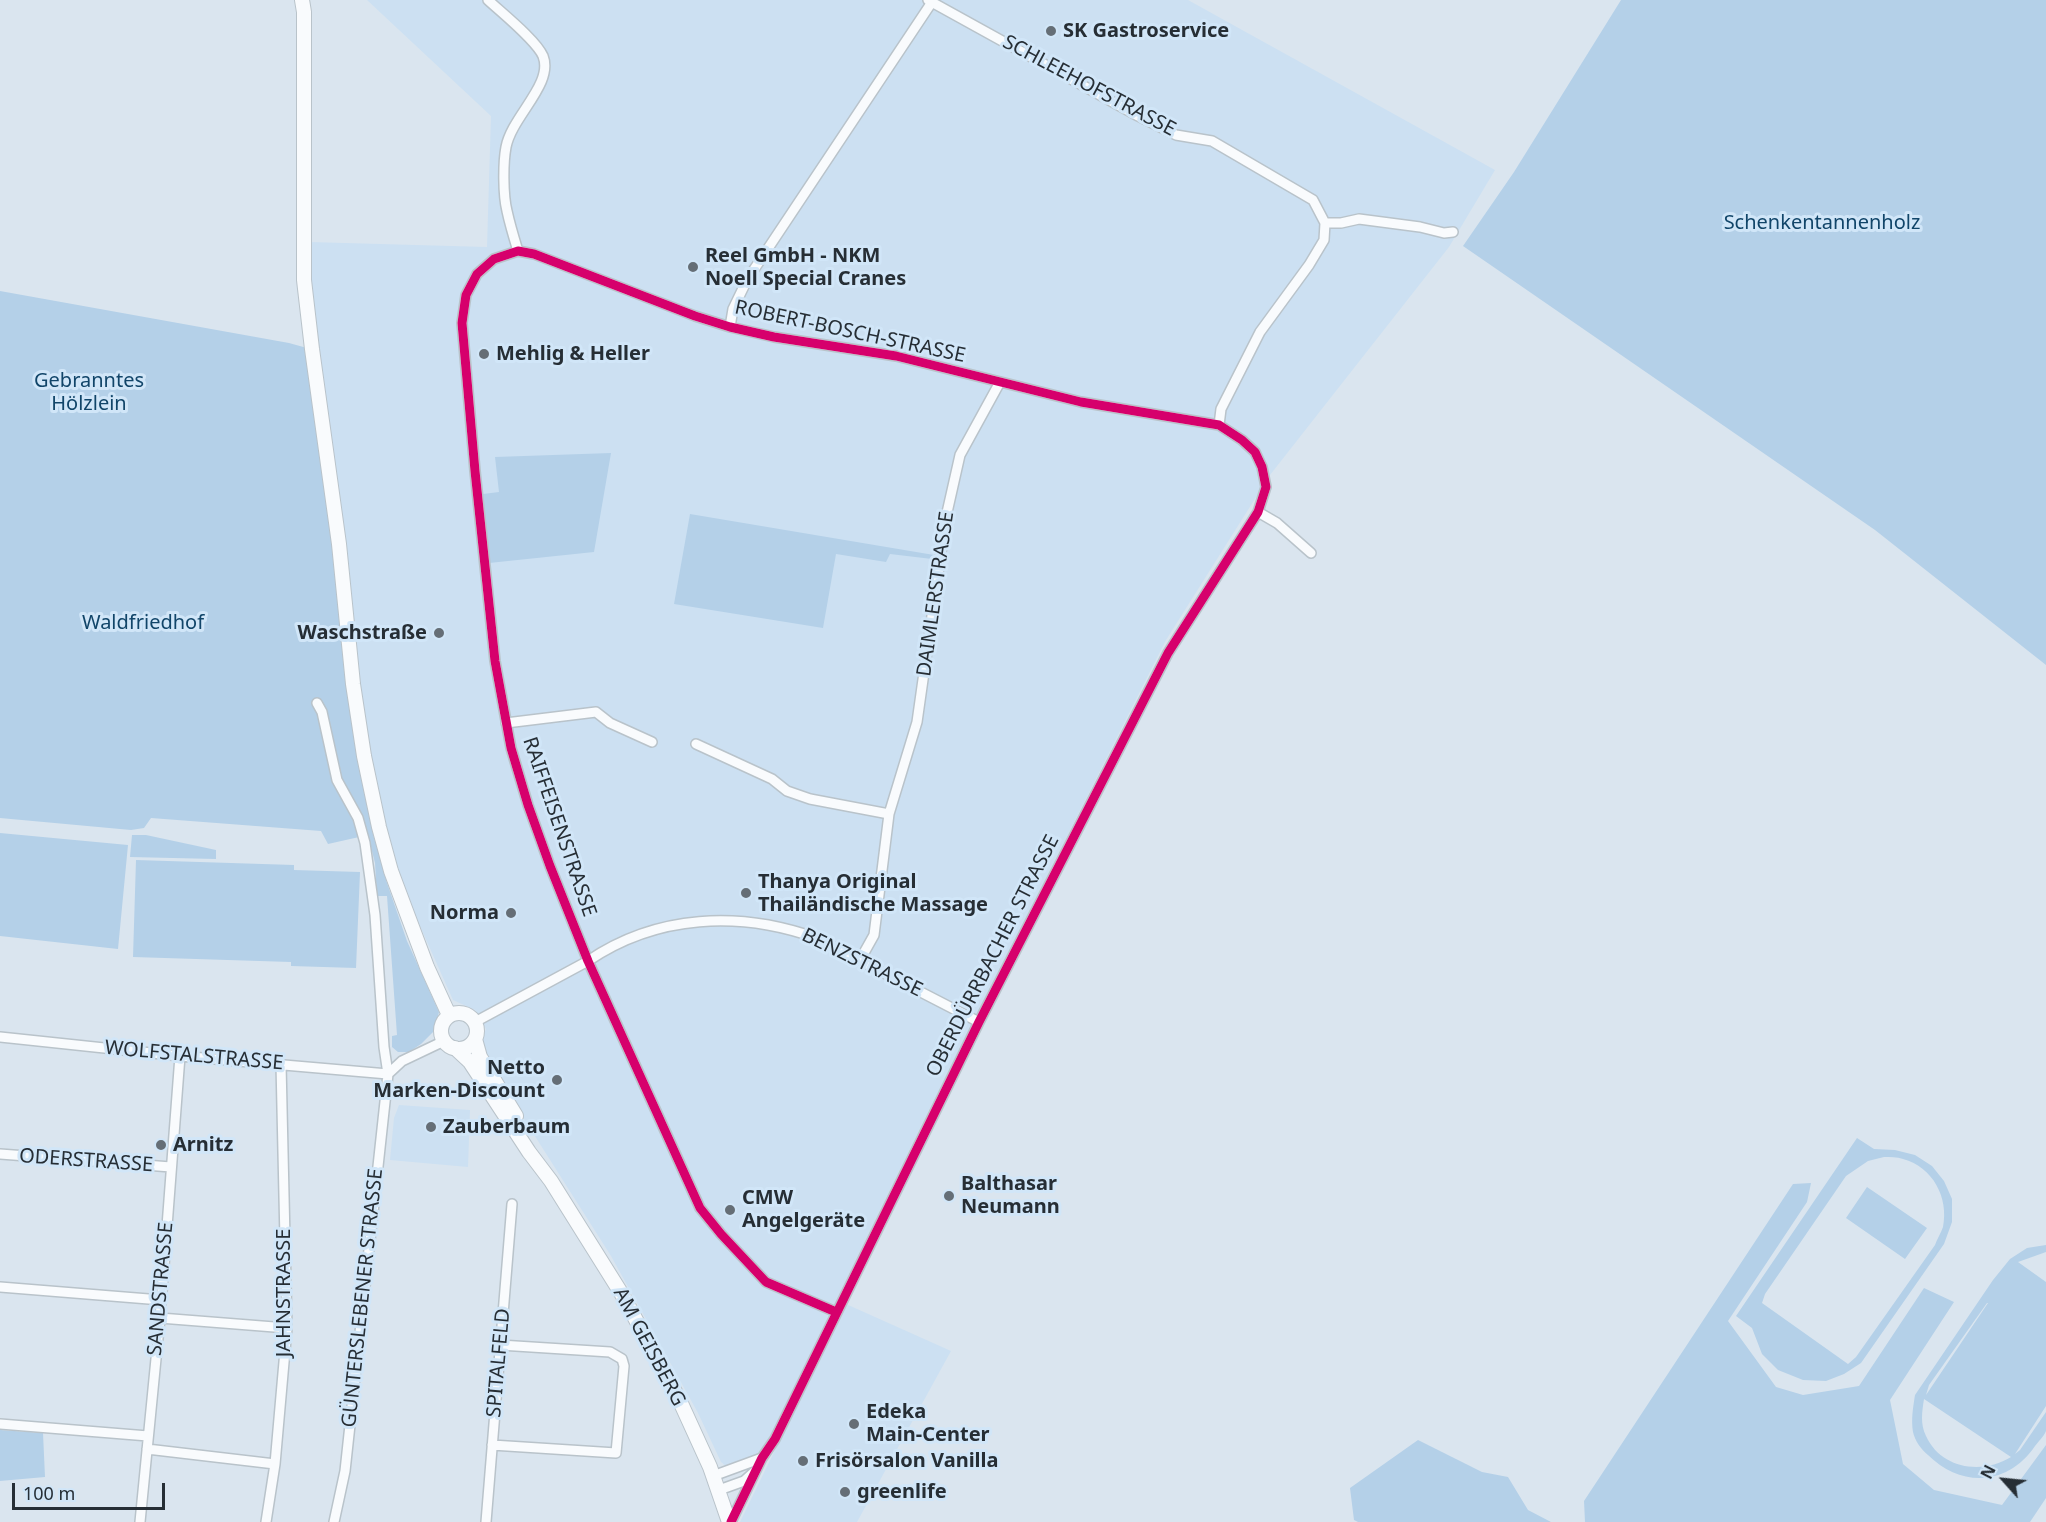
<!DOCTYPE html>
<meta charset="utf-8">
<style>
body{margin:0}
#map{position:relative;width:2046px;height:1522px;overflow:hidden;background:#dae5ef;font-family:"Noto Sans",sans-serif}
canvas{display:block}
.north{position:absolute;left:1974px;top:1450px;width:60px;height:60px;-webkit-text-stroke:4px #d1e6f8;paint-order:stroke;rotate:297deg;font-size:16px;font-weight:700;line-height:24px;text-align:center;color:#262e35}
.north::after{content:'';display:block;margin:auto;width:21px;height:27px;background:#262e35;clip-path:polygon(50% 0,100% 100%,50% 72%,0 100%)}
.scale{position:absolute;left:12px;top:1483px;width:153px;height:27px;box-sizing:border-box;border:3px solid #262e35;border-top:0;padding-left:8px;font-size:18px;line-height:21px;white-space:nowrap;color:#262e35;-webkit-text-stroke:4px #d1e6f8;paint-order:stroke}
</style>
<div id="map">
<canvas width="2046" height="1522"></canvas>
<div class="north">N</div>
<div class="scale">100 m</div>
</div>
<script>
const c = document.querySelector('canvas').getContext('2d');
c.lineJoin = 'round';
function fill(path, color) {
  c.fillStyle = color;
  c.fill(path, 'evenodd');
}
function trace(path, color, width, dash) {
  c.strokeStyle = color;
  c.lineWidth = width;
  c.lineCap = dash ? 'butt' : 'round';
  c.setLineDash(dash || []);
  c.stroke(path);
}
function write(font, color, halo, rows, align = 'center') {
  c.font = font + ' "Noto Sans",sans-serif';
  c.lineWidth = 6;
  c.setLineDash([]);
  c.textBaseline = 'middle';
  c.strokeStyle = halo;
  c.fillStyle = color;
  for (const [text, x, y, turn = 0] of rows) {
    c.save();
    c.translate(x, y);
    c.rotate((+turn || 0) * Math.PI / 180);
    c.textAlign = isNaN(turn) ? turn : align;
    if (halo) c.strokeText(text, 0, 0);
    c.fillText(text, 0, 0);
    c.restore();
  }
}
fill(new Path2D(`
 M 367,0 L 1188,0 L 1495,170 L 1449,247 L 1270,475 L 1166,640 L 929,1110 L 762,1452 L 749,1463 L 727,1467 L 721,1462 L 698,1413 L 611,1256 L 479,1048 L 486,1029 L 475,1010 L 453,1000 L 407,897 L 385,830 L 369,752 L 359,679 L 345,533 L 317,349 L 310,286 L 309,242 L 487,247 L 491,116 Z
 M 399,1105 L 470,1110 L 468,1167 L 390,1160 L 394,1118 Z
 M 846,1304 L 951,1351 L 857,1522 L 740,1522 Z`), '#cce0f2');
fill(new Path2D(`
 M 1621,0 L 2046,0 L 2046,665 L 1875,530 L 1463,246 L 1514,172 Z
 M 0,291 L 289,343 L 307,348 L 331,535 L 345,670 L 357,755 L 373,834 L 387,883 L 407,941 L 439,1012 L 434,1031 L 421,1044 L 409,1052 L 398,1052 L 392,1047 L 392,1036 L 397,1035 L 387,896 L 377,896 L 375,863 L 368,835 L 328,844 L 321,831 L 151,818 L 144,828 L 131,830 L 0,818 Z
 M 611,453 L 594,552 L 489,563 L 483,494 L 499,492 L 495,457 Z
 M 690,514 L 934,555 L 932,559 L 890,554 L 886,562 L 836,554 L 823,628 L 674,604 Z
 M 0,833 L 128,845 L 118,949 L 0,936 Z
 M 132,835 L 146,835 L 216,850 L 216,859 L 130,857 Z
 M 136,860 L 294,865 L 294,870 L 360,872 L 356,968 L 291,966 L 291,962 L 133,957 Z
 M 1857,1138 L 1874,1149 L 1895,1150 L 1915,1155 L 1932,1166 L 1944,1181 L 1952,1199 L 1952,1222 L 1944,1244 L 1861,1363 L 1844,1374 L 1826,1381 L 1803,1380 L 1778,1370 L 1762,1354 L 1752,1328 L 1736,1316 ZM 1884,1157 C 1890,1157 1897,1157 1903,1159 C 1933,1167 1949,1198 1943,1227 C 1941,1233 1937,1239 1935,1245 L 1856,1357 L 1848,1364 L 1762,1303 L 1765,1294 L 1846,1176 L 1868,1161 Z
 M 1811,1183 L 1807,1202 L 1728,1321 L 1776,1387 L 1803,1395 L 1859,1386 L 1924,1288 L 1954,1302 L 1890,1400 L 1903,1464 L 1934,1490 L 2002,1505 L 2046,1445 L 2046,1498 L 2030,1522 L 1585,1522 L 1584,1501 L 1793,1184 Z
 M 1867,1187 L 1927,1228 L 1905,1259 L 1846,1218 Z
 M 2046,1245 L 2046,1252 L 2018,1262 L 2046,1282 L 2046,1406 L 2015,1454 L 2020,1450 L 2046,1412 C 2046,1418 2046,1426 2046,1431 C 2044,1436 2038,1442 2035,1446 C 2008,1486 1961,1488 1928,1455 C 1921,1449 1915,1441 1913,1432 C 1911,1419 1913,1408 1915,1395 L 1993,1280 L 2010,1259 L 2027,1248 ZM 1987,1303 L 1988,1303 L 1926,1395 L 1929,1385 ZM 1924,1399 L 2011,1457 C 1982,1475 1941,1469 1926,1436 C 1920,1424 1922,1412 1924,1399 Z
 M 0,1430 L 43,1433 L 45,1477 L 0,1481 Z
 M 1418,1440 L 1482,1472 L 1508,1477 L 1528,1510 L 1551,1522 L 1358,1522 L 1354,1520 L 1350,1488 Z`), '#b4d0e8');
const street = new Path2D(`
 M 488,0 C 502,13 536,40 543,56 C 554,84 512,116 506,147 C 503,163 503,195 507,211 C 510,225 514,238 518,251
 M 928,0 L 1138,116 L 1176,135 L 1212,141 L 1313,200 L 1325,223 L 1324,240 L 1309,265 L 1260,332 L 1221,409 L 1219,425
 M 1325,223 L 1341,223 L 1359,219 L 1420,227 L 1444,233 L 1453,232
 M 730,327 L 733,309 L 747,280 L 932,2
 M 1258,512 L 1277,523 L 1311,553
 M 317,703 L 322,712 L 337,780 L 358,818 L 365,843 L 375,915 L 384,1047 L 388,1074 L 345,1471 L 334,1522
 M 506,723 L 596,712 L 610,723 L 652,742
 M 696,744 L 772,779 L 787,791 L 810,799 L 889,814
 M 860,960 L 874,935 L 889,814 L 917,722 L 946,517 L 960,455 L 1000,382
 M 475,1022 L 588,961 C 657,914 740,911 816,938 L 979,1022
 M 0,1037 L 180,1056 L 388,1074
 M 388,1074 L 402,1061 L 444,1041
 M 0,1154 L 171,1167
 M 0,1287 L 161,1300
 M 160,1318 L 287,1328
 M 0,1424 L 148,1436
 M 492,1445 L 616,1453 L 624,1366 L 622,1359 L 610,1352 L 500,1345
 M 147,1449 L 275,1464
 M 713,1476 L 762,1458
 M 719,1490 L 744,1481 L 754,1472
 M 140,1522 L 160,1318 L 180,1056
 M 266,1522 L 275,1464 L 287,1328 L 281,1064
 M 486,1522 L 512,1204
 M 731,1522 L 762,1458 L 775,1439 L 979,1022 L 1168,653 L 1258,512 L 1266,487 L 1262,467 L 1255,452 L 1242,440 L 1219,425 L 1081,402 L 896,356 L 774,337 L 730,327 L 695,316 L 534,254 L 518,251 L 494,259 L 477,274 L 466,295 L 462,323 L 475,471 L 495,661 L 511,748 L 528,805 L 550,866 L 588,961 L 700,1208 L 721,1234 L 766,1282 L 836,1312`);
const secondary = new Path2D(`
 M 302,0 L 304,12 L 304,280 L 312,349 L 339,544 L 353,684 L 364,756 L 379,827 L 391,871 L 427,967 L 449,1015
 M441 1031a18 18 0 1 1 36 0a18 18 0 1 1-36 0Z
 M 475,1039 L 480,1057 L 516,1116
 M 455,1048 L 470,1062 L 529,1152 L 551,1181 L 623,1296 L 679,1399 L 710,1467 L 729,1522`);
trace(street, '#b9c3ca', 12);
trace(secondary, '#b9c3ca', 16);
trace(street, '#f9fbfd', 9);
trace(secondary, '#f9fbfd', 14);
trace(new Path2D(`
 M 731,1522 L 762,1458 L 775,1439 L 979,1022 L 1168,653 L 1258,512 L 1266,487 L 1262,467 L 1255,452 L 1242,440 L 1219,425 L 1081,402 L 896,356 L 774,337 L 730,327 L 695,316 L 534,254 L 518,251 L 494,259 L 477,274 L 466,295 L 462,323 L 475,471 L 495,661 L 511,748 L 528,805 L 550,866 L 588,961 L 700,1208 L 721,1234 L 766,1282 L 836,1312`), '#d6006c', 9);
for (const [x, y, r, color] of [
 [1051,31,6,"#656e76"],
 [693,267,6,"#656e76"],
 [484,354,6,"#656e76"],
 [439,633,6,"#656e76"],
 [746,893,6,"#656e76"],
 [511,913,6,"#656e76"],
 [557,1080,6,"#656e76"],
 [431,1127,6,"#656e76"],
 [161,1145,6,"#656e76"],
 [949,1196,6,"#656e76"],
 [730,1210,6,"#656e76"],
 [854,1424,6,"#656e76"],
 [803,1461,6,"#656e76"],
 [845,1492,6,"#656e76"]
]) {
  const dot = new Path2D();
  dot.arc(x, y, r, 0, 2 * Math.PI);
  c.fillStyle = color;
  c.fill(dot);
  trace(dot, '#d1e6f8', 2);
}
write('bold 20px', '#262e35', '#d1e6f8', [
 ["SK Gastroservice",1063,31],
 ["Reel GmbH - NKM",705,256],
 ["Noell Special Cranes",705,279],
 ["Mehlig & Heller",496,354],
 ["Waschstraße",427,633,"right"],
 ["Thanya Original",758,882],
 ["Thailändische Massage",758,905],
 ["Norma",499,913,"right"],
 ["Netto",545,1068,"right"],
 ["Marken-Discount",545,1091,"right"],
 ["Zauberbaum",443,1127],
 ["Arnitz",173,1145],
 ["Balthasar",961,1184],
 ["Neumann",961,1207],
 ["CMW",742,1198],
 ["Angelgeräte",742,1221],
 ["Edeka",866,1412],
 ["Main-Center",866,1435],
 ["Frisörsalon Vanilla",815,1461],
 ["greenlife",857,1492]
], 'left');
write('20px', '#262e35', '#d1e6f8', [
 ["SCHLEEHOFSTRASSE",1089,86,28],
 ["ROBERT-BOSCH-STRASSE",850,332,12],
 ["DAIMLERSTRASSE",936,594,-82],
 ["RAIFFEISENSTRASSE",559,827,71],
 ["OBERDÜRRBACHER STRASSE",993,956,-63],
 ["BENZSTRASSE",862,963,26],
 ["WOLFSTALSTRASSE",194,1056,5],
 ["ODERSTRASSE",86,1161,4],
 ["SANDSTRASSE",161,1289,-85],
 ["JAHNSTRASSE",284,1293,-90],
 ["GÜNTERSLEBENER STRASSE",363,1298,-84],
 ["AM GEISBERG",649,1347,62],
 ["SPITALFELD",499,1363,-85]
]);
write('20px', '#114569', '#d1e6f8', [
 ["Schenkentannenholz",1822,223],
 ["Gebranntes",89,381],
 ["Hölzlein",89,404],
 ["Waldfriedhof",143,623]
]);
</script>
